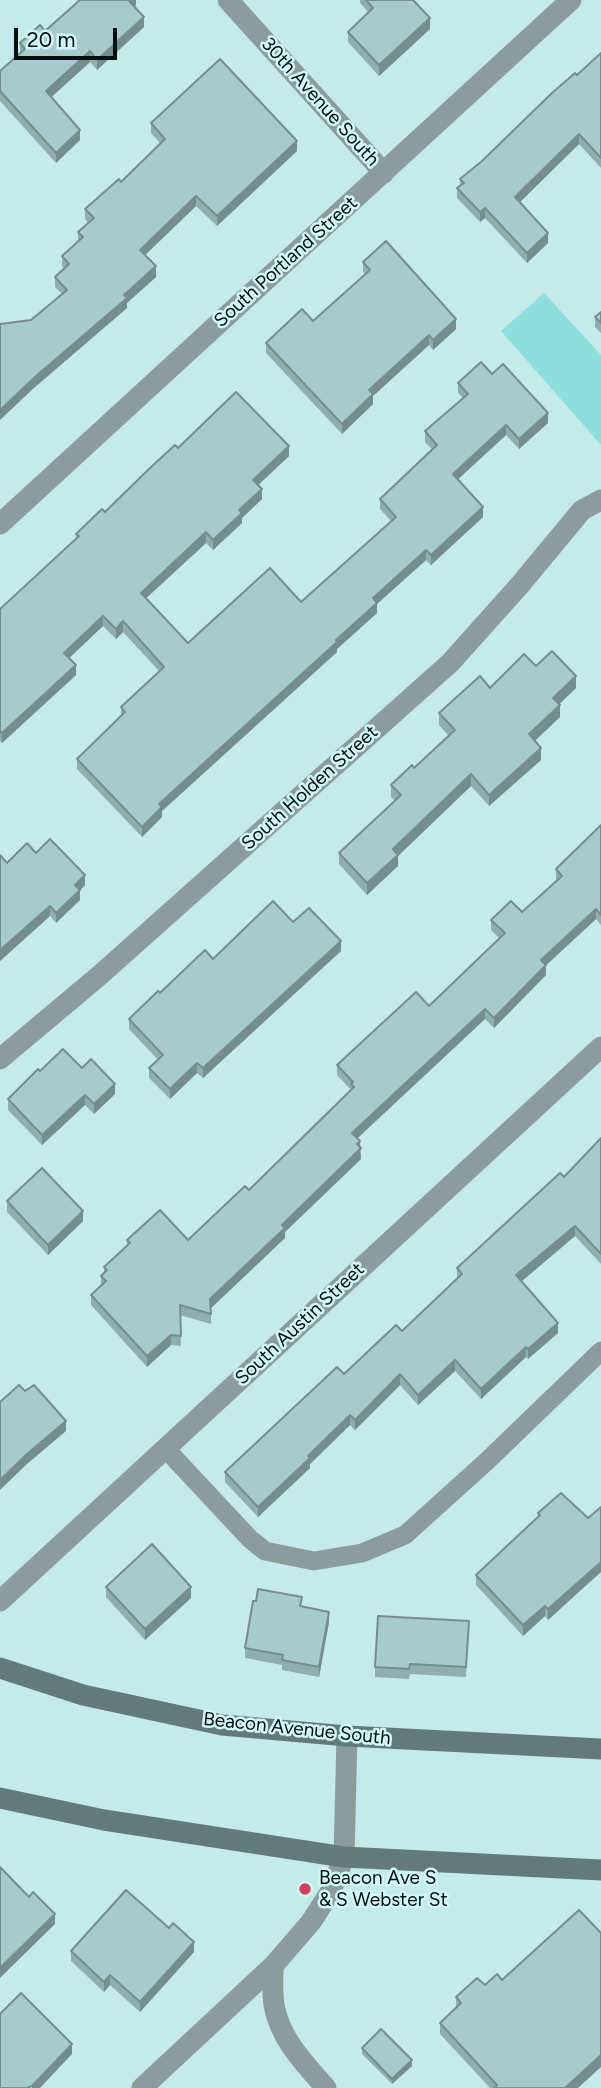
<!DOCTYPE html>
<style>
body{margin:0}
#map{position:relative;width:601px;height:2088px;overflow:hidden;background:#c4eae9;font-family:Figtree,sans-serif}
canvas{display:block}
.scale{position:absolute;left:14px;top:28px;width:103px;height:32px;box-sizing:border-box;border:4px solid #030f0f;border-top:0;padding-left:9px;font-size:21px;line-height:24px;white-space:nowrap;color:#030f0f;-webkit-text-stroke:5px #d1f8f7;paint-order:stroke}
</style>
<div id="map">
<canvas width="601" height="2088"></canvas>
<div class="scale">20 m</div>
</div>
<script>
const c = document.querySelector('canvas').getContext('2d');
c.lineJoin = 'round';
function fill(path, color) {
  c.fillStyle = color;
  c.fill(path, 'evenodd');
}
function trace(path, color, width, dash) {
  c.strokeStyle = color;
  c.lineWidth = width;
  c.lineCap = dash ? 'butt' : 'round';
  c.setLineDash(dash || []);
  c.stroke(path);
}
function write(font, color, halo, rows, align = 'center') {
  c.font = font + ' Figtree,sans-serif';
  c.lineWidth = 5;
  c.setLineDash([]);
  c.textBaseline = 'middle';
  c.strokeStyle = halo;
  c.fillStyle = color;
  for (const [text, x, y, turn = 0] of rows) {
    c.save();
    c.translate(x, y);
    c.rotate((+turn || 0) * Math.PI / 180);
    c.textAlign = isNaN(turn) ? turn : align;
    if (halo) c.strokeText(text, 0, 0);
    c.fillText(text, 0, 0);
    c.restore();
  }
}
fill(new Path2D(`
 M 544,293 L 601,355 L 601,445 L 501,331 Z`), '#8ededd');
trace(new Path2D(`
 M 165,1448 L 250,1539 L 265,1551 L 314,1561 L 362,1553 L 405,1535 L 487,1461 L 601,1351`), '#8c9c9c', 19);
trace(new Path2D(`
 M 228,0 L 384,173
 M 0,524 L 571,0
 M 0,1059 L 100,975 L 450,663 L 519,586 L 582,510 L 601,500
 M 0,1601 L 601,1047
 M 273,1966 C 273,1979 272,1993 274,2005 C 280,2039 304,2063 326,2088
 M 142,2088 L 273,1966 L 311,1922 L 331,1891 L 344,1857 L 347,1736`), '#8c9c9c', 21);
trace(new Path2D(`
 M 0,1668 L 83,1695 L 222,1725 L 347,1736 L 601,1749
 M 0,1798 L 104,1820 L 344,1857 L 601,1870`), '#637a7a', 21);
fill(new Path2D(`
 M 136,0 L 136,5 L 134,7 L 144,27 L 97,70 L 90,62 L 51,97 L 80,140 L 56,163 L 0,101 L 0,71 L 20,53 L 20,43 L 45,31 Z
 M 360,0 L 413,0 L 430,29 L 379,76 L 348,42 L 348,32 L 368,12 L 360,3 Z
 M 601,53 L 601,168 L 579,144 L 520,202 L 548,243 L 527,263 L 485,218 L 480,222 L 457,198 L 457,188 L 460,186 L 460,179 L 482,161 Z
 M 151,123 L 297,151 L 217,226 L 196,206 L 145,255 L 156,277 L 127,303 L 127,308 L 35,387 L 31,320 L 62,294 L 55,287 L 55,277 L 64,269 L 62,266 L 62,256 L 78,241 L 78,232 L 88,223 L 85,219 L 85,209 L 121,182 L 160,143 L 151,133 Z
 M 363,262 L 456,329 L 433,350 L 429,345 L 373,396 L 373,404 L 342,434 L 266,353 L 266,343 L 313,321 L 365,274 L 363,272 Z
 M 601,312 L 601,333 L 595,327 L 595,317 Z
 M 492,374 L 548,423 L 519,449 L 506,435 L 458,479 L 483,517 L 431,565 L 426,560 L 377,604 L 377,613 L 337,649 L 337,652 L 162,811 L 162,817 L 142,837 L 77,769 L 77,759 L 121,717 L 121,707 L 159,671 L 123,632 L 116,639 L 103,626 L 69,658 L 76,675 L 2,743 L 0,741 L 0,609 L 76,539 L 76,534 L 105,512 L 178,448 L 289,456 L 258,485 L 262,499 L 242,518 L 242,523 L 213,550 L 206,543 L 146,598 L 188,643 L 301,602 L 391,521 L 380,509 L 380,499 L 432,449 L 425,442 L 425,431 L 463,398 L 458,393 L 458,383 Z
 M 536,666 L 576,688 L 559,704 L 560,717 L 535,741 L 541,760 L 489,806 L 471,786 L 398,856 L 398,866 L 367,895 L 339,864 L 339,853 L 395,801 L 391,797 L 391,785 L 414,768 L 449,736 L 439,725 L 439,713 Z
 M 601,825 L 601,925 L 596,919 L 546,965 L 546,975 L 494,1028 L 485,1019 L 358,1138 L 361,1159 L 285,1232 L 285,1238 L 211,1308 L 211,1324 L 180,1315 L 181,1346 L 171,1345 L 147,1367 L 91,1305 L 91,1295 L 101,1285 L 101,1276 L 104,1273 L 104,1267 L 127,1246 L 127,1240 L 188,1240 L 249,1190 L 351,1090 L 337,1075 L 337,1065 L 429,1006 L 499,938 L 491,930 L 491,920 L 522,912 L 557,881 L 556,879 L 556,869 Z
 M 36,853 L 85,885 L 80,890 L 80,900 L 56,923 L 50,916 L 0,961 L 0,855 L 7,863 Z
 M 293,922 L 341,951 L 203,1078 L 197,1073 L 170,1099 L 149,1078 L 149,1068 L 158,1060 L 129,1029 L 129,1019 L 160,993 L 213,959 Z
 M 82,1068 L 115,1094 L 94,1114 L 85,1105 L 42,1145 L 8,1110 L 8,1099 L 40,1071 Z
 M 601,1138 L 601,1264 L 575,1236 L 522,1281 L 558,1333 L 528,1359 L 526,1357 L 481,1399 L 455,1371 L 418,1405 L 400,1385 L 355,1430 L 350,1425 L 310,1464 L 310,1468 L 258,1517 L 225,1482 L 225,1472 L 344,1374 L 402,1331 L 457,1279 L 457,1268 L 564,1177 Z
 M 7,1201 L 83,1221 L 48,1255 L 7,1212 Z
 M 561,1493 L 548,1620 L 545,1616 L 523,1636 L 476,1585 L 476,1575 L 538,1517 L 538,1513 Z
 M 106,1587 L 191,1598 L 145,1640 L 106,1597 Z
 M 302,1607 L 329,1622 L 319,1677 L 282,1670 L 282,1665 L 245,1658 L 245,1648 Z
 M 469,1621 L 466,1677 L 410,1674 L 409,1679 L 375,1677 L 375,1667 Z
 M 169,1928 L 194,1952 L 140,2012 L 110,1985 L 104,1992 L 71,1961 L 71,1951 Z
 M 456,1997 L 578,2088 L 490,2088 L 440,2034 L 440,2023 L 456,2008 Z
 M 362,2048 L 412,2066 L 392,2084 L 362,2054 Z`), '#8fafae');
fill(new Path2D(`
 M 130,0 L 136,0 L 136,5 L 129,11 L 129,1 Z
 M 144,17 L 144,27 L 97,70 L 97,60 Z
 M 430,18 L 430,29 L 379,76 L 379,65 Z
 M 90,51 L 90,62 L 46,102 L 46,91 Z
 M 80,130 L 80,140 L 56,163 L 56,153 Z
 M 579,134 L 579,144 L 515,207 L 515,197 Z
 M 297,141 L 297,151 L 217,226 L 217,216 Z
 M 196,196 L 196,206 L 140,260 L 140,250 Z
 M 485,208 L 485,218 L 480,222 L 480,212 Z
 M 548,233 L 548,243 L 527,263 L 527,253 Z
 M 156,266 L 156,277 L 127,303 L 127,308 L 35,387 L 0,420 L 0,410 Z
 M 456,319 L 456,329 L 433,350 L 433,340 Z
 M 429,335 L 429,345 L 373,396 L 373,404 L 342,434 L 342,424 L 369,390 Z
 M 548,413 L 548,423 L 519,449 L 519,439 Z
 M 506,425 L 506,435 L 453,484 L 453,474 Z
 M 289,446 L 289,456 L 253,490 L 253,480 Z
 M 262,489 L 262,499 L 242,518 L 242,523 L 213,550 L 213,540 L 239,510 Z
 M 483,507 L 483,517 L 431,565 L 431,555 Z
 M 206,532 L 206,543 L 141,603 L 141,593 Z
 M 426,550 L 426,560 L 377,604 L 377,613 L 337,649 L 337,652 L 162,811 L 162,817 L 142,837 L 142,827 L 159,804 L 336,640 L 373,598 Z
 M 103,616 L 103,626 L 64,663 L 64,653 Z
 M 123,621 L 123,632 L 116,639 L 116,629 Z
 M 76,665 L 76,675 L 2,743 L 2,733 Z
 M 576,676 L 576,688 L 553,710 L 553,698 Z
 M 560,705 L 560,717 L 529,746 L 529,734 Z
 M 541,748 L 541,760 L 489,806 L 489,795 Z
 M 471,774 L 471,786 L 398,856 L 398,866 L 367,895 L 367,883 L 393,849 Z
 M 85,875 L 85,885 L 80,890 L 80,900 L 56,923 L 56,913 L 75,885 Z
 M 50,906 L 50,916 L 0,961 L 0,950 Z
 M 596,909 L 596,919 L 541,970 L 541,960 Z
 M 341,941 L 341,951 L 203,1078 L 203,1068 Z
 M 546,965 L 546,975 L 494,1028 L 494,1018 Z
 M 485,1009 L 485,1019 L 352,1143 L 352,1133 Z
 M 197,1063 L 197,1073 L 170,1099 L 170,1089 Z
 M 115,1084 L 115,1094 L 94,1114 L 94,1104 Z
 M 85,1095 L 85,1105 L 42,1145 L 42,1135 Z
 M 360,1141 L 361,1159 L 285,1232 L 285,1238 L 210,1309 L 210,1299 L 282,1225 Z
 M 83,1211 L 83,1221 L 48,1255 L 48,1245 Z
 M 575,1226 L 575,1236 L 516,1286 L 516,1275 Z
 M 558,1323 L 558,1333 L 528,1359 L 528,1349 Z
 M 171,1335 L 171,1345 L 147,1367 L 147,1356 Z
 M 526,1347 L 526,1357 L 481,1399 L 481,1389 Z
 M 455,1360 L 455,1371 L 418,1405 L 418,1395 Z
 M 400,1374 L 400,1385 L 355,1430 L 355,1420 Z
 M 350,1415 L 350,1425 L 310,1464 L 310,1468 L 258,1517 L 258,1507 Z
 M 66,1421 L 66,1431 L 27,1464 L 0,1490 L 0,1480 L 27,1454 Z
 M 601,1562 L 601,1572 L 548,1620 L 548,1609 Z
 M 191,1587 L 191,1598 L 145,1640 L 145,1629 Z
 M 545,1606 L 545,1616 L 523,1636 L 523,1625 Z
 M 329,1612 L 329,1622 L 319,1677 L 319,1667 Z
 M 55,1914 L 55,1924 L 0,1978 L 0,1968 Z
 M 194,1942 L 194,1952 L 140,2012 L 140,2002 Z
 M 110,1975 L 110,1985 L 104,1992 L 104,1982 Z
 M 72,2044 L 72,2054 L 40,2088 L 32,2088 L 32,2086 Z
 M 601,2055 L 601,2067 L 578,2088 L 565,2088 Z
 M 412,2060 L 412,2066 L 392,2084 L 392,2079 Z`), '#748e8d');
const building = new Path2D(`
 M 80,0 L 130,0 L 129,1 L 144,17 L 97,60 L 90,51 L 46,91 L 80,130 L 56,153 L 0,91 L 0,71 L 25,49 L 20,43 L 40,25 L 45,31 Z
 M 366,0 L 413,0 L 430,18 L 379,65 L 348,32 L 373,8 Z
 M 601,53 L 601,158 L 579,134 L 515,197 L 548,233 L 527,253 L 485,208 L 480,212 L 457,188 L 464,183 L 460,179 L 482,161 L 552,93 L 575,73 L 577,75 Z
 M 220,59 L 297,141 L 217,216 L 196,196 L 140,250 L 156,266 L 124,295 L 127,298 L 35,377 L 0,410 L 0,324 L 31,320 L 67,290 L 55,277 L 69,264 L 62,256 L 83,237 L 78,232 L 94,218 L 85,209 L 119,179 L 121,182 L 165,139 L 151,123 Z
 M 386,241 L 456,319 L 433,340 L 429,335 L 369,390 L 373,394 L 342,424 L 266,343 L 302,309 L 313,321 L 370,270 L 363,262 Z
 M 601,312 L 601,323 L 595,317 Z
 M 481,362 L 492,374 L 503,364 L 548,413 L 519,439 L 506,425 L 453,474 L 483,507 L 431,555 L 426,550 L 373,598 L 377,603 L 336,640 L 337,642 L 159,804 L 162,807 L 142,827 L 77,759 L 125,712 L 121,707 L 164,667 L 123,621 L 116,629 L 103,616 L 64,653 L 76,665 L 2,733 L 0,731 L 0,609 L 79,536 L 76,534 L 102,509 L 105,512 L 150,468 L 175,445 L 178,448 L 236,392 L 289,446 L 253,480 L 262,489 L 239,510 L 242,513 L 213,540 L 206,532 L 141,593 L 188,643 L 270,568 L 301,602 L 396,517 L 380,499 L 437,445 L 425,431 L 468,394 L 458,383 Z
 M 552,651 L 576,676 L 553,698 L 560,705 L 529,734 L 541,748 L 489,795 L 471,774 L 393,849 L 398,855 L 367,883 L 339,853 L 401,795 L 391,785 L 412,765 L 414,768 L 455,730 L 439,713 L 480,676 L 490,688 L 524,654 L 536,666 Z
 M 601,825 L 601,915 L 596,909 L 541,960 L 546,965 L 494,1018 L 485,1009 L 352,1133 L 360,1141 L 357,1144 L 361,1148 L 282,1225 L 285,1228 L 210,1299 L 211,1314 L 180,1305 L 181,1336 L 171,1335 L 147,1356 L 91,1295 L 106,1281 L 101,1276 L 107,1270 L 104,1267 L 130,1243 L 127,1240 L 160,1210 L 188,1240 L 245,1186 L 249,1190 L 354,1087 L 351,1084 L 353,1082 L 337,1065 L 416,992 L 429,1006 L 505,933 L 491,920 L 511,901 L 522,912 L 562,876 L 556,869 Z
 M 50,839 L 85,875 L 75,885 L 80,890 L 56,913 L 50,906 L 0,950 L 0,855 L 7,863 L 27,843 L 36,853 Z
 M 273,901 L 293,922 L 309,908 L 341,941 L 203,1068 L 197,1063 L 170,1089 L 149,1068 L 163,1055 L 129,1019 L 158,991 L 160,993 L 205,950 L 213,959 Z
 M 63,1049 L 82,1068 L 91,1059 L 115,1084 L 94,1104 L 85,1095 L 42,1135 L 8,1099 L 38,1069 L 40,1071 Z
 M 601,1138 L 601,1254 L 575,1226 L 516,1275 L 558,1323 L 528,1349 L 526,1347 L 481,1389 L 455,1360 L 418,1395 L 400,1374 L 355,1420 L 350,1415 L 308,1456 L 310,1458 L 258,1507 L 225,1472 L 337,1367 L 344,1374 L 396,1325 L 402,1331 L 462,1274 L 457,1268 L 560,1173 L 564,1177 Z
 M 42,1168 L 83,1211 L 48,1245 L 7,1201 Z
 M 19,1385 L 25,1391 L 34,1385 L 66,1421 L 27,1454 L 0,1480 L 0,1402 Z
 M 561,1493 L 588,1518 L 601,1507 L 601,1562 L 548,1609 L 545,1606 L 523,1625 L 476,1575 L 540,1515 L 538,1513 Z
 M 152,1544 L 191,1587 L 145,1629 L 106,1587 Z
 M 258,1589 L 302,1597 L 300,1606 L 329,1612 L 319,1667 L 282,1660 L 283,1655 L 245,1648 L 253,1601 L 256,1601 Z
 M 378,1616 L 469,1621 L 466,1667 L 410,1664 L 409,1669 L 375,1667 Z
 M 0,1867 L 29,1897 L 33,1892 L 55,1914 L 0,1968 Z
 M 126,1890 L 169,1928 L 173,1923 L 194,1942 L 140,2002 L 110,1975 L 104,1982 L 71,1951 Z
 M 579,1910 L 601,1933 L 601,2055 L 565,2088 L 494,2088 L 497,2085 L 440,2023 L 461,2003 L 456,1997 L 477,1978 L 485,1985 L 497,1974 L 502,1980 Z
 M 21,1993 L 72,2044 L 32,2086 L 27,2088 L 0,2088 L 0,2014 Z
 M 381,2029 L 412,2060 L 392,2079 L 362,2048 Z`);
fill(building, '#a6cbca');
trace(building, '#748e8d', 2);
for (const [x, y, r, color] of [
 [305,1889,7,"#d1415a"]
]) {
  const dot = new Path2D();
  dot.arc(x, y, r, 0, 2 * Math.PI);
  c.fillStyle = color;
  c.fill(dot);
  trace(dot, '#d1f8f7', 2.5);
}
write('19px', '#030f0f', '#d1f8f7', [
 ["30th Avenue South",320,102,48],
 ["South Portland Street",286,262,-42],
 ["South Holden Street",310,788,-42],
 ["South Austin Street",300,1324,-43],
 ["Beacon Avenue South",297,1729,6]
]);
write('19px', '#030f0f', '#d1f8f7', [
 ["Beacon Ave S",319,1878],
 ["& S Webster St",319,1900]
], 'left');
</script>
